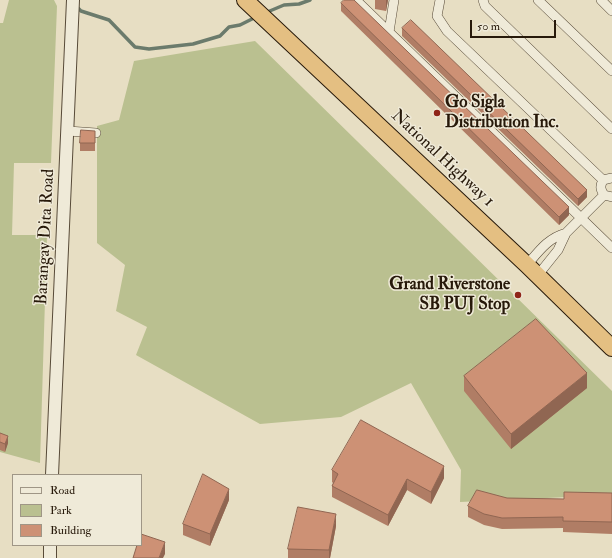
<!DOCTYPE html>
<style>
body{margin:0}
#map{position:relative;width:612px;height:558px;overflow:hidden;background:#e7dec3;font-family:"IM FELL Double Pica",serif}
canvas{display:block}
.legend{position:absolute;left:12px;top:474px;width:130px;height:72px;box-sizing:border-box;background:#efead8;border:1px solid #9f9686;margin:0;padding:5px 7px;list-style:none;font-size:12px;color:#27190a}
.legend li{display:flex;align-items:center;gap:8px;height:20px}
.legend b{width:20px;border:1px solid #9f9686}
.scale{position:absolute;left:470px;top:20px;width:86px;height:18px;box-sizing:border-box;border:2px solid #27190a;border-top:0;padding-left:5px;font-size:12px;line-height:14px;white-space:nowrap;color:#27190a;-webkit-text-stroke:3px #efead8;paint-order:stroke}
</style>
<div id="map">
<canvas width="612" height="558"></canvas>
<ul class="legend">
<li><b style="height:5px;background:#efead8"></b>Road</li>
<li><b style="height:11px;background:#bac090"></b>Park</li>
<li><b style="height:11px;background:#cd9175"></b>Building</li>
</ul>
<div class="scale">50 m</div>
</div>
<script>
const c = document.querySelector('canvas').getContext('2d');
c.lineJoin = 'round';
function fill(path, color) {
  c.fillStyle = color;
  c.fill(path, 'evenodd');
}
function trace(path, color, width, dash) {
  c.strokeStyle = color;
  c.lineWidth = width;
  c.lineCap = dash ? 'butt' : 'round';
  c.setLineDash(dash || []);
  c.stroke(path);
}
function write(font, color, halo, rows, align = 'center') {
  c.font = font + ' "IM FELL Double Pica",serif';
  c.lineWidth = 3;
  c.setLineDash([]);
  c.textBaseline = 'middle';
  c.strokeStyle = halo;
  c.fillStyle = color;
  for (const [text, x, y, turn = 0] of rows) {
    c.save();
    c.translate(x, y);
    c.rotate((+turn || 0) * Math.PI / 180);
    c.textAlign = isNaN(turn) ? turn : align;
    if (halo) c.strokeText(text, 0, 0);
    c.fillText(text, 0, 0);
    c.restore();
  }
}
fill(new Path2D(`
 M 9,0 L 54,0 L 57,6 L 51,163 L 14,163 L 12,235 L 47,235 L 40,463 L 0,452 L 0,23 L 3,23 Z
 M 255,41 L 612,391 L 612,495 L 460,502 L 461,470 L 411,383 L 341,417 L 260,424 L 136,355 L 147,327 L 116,311 L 125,265 L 97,243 L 97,126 L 119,120 L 134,61 Z`), '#bac090');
trace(new Path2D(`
 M 76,6 L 81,11 L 109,20 L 135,47 L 149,49 L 193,44 L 220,36 L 229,27 L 240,25 L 256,17
 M 265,13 L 284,5 L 299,4 L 310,0`), '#6b7b6c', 3.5);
const minor = new Path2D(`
 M 356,0 L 612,248
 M 440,0 L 437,16 L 447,31 L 603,180
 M 483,0 L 485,6 L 612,129
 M 538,0 L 612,71
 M 601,0 L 612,11
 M 389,32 L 394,0
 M 68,131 L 96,133
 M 612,178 L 603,180 C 600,186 600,189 604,195 L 612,197
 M 527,265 C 539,251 548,238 566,233
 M 538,275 L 558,250 L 566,233 L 604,195`);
const tertiary = new Path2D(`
 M 52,475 L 73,0
 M 50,558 L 50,545`);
const trunk = new Path2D(`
 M 245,0 L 527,265 L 612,348`);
trace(minor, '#574a38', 10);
trace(tertiary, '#574a38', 14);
trace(trunk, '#27190a', 18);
trace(minor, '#efead8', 9);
trace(tertiary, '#efead8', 12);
trace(trunk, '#e4bf82', 16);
fill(new Path2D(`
 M 375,0 L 388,0 L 386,11 L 375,9 Z
 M 341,3 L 569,215 L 559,225 L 341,11 Z
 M 402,28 L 587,197 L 578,206 L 402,36 Z
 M 95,131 L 95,151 L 80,151 L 80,143 Z
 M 464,376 L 587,388 L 511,449 L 464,391 Z
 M 0,433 L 8,443 L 5,452 L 0,450 Z
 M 332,470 L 444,478 L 431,504 L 407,490 L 388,526 L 332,497 L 332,486 L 333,483 L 332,482 Z
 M 612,493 L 612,534 L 563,532 L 563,528 L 502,529 L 484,525 L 468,517 L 468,506 L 507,498 L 564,499 Z
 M 229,500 L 210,546 L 183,535 L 183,524 Z
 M 336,526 L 330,558 L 288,558 L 288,549 Z`), '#b07d65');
fill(new Path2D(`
 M 386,0 L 388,0 L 386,11 Z
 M 587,190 L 587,197 L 578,206 L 578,199 Z
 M 569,207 L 569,215 L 559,225 L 559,217 Z
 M 587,373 L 587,388 L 511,449 L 511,434 Z
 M 8,436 L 8,443 L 5,452 L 5,444 Z
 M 444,466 L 444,478 L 431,504 L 431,492 Z
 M 407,479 L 407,490 L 388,526 L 388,515 Z
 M 229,489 L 229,500 L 210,546 L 210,534 Z
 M 336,514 L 336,526 L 330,558 L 329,558 L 329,550 Z
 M 165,542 L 165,554 L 163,558 L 159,558 Z`), '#906652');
const building = new Path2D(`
 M 344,0 L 354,0 L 569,207 L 559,217 L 341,3 Z
 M 411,20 L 587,190 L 578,199 L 402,28 Z
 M 81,130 L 95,131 L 95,143 L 80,143 Z
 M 536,319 L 587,373 L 511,434 L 464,376 Z
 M 361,420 L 444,466 L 431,492 L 407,479 L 388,515 L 332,486 L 338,474 L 332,470 Z
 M 0,433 L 8,436 L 5,444 L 0,442 Z
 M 203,474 L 229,489 L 210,534 L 183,524 Z
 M 477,490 L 507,498 L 564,499 L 564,492 L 612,493 L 612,522 L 563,521 L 563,517 L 502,518 L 484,514 L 468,506 Z
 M 298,507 L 336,514 L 329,550 L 288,549 Z
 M 141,534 L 165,542 L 159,558 L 133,558 L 137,545 L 141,545 Z`);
fill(building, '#cd9175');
trace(building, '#906652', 1);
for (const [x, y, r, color] of [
 [437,113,4,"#8f2418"],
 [518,295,4,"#8f2418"]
]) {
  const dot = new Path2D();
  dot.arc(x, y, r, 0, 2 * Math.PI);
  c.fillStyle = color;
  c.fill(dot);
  trace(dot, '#efead8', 1.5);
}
write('bold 17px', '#27190a', '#efead8', [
 ["Go Sigla",445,103],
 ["Distribution Inc.",445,123],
 ["Grand Riverstone",510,285,"right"],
 ["SB PUJ Stop",510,305,"right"]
], 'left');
write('17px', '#27190a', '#efead8', [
 ["National Highway 1",442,159,43],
 ["Barangay Dita Road",46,237,-87]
]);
</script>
